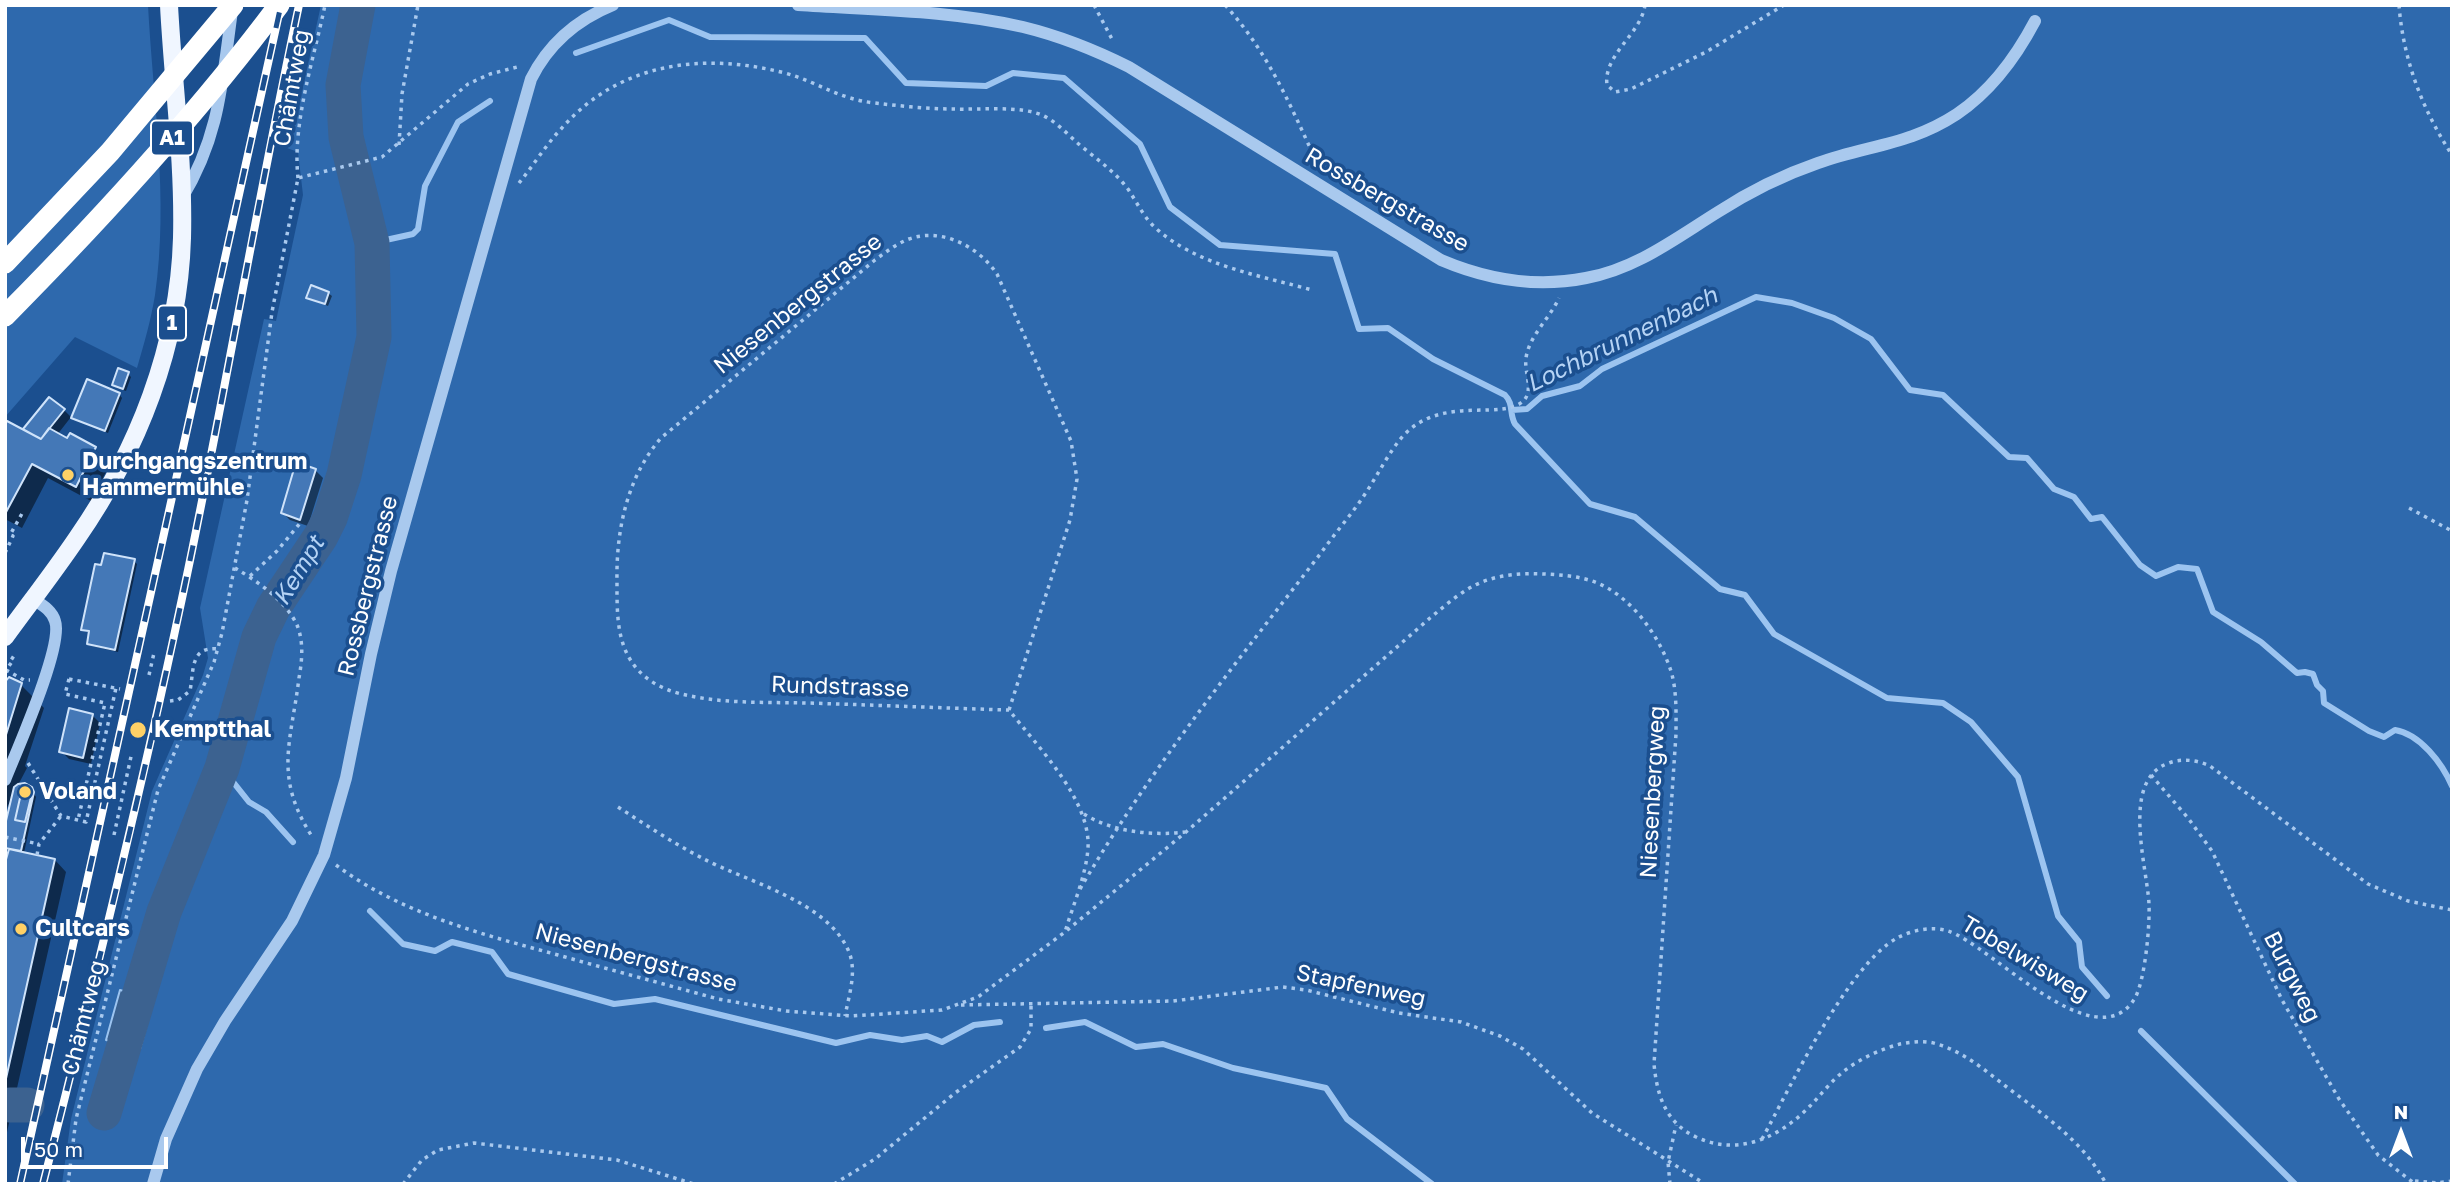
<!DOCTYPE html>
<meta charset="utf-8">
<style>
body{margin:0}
#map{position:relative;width:2457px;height:1189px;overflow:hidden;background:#1b4f8f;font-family:"Golos Text",sans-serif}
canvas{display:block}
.frame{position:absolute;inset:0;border:7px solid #fff;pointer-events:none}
.north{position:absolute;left:2366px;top:1098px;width:70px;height:70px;-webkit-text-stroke:5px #1b4f8f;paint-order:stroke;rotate:0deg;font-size:19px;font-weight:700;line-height:28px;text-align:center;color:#fff}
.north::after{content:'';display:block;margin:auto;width:24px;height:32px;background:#fff;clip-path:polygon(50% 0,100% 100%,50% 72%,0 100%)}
.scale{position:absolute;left:21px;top:1137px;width:147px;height:32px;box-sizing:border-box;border:4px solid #fff;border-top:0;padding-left:9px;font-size:21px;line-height:24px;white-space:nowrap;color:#fff;-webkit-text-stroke:5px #1b4f8f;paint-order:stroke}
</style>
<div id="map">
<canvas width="2457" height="1189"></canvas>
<div class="frame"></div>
<div class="north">N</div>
<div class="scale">50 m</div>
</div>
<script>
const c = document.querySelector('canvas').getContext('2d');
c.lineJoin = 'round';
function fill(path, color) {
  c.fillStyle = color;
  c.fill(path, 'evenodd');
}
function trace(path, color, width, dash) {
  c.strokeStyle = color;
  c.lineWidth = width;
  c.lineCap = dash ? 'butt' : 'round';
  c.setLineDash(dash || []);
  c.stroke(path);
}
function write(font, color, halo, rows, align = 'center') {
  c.font = font + ' "Golos Text",sans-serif';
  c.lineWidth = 7;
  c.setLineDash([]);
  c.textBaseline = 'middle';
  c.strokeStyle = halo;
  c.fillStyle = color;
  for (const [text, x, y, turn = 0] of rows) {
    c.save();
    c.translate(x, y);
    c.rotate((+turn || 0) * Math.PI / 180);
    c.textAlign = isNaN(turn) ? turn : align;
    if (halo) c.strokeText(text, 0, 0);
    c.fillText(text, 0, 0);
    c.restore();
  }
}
fill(new Path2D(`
 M 5,5 L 148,5 C 153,101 169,199 155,295 C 151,320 144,344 137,368 L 75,337 L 5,417 Z
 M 321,5 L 2452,5 L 2452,1184 L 62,1184 L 71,1119 L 152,791 L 203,675 L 208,658 L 200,608 L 264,319 L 276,321 L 303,195 L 298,152 L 287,148 L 304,83 Z`), '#2e69ad');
const water = new Path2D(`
 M 120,990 L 154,999 L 140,1049 L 106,1040 Z`);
fill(water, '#3c6290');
trace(water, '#9cc4f0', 2);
fill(new Path2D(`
 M 328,293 L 332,296 L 328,306 L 308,297 Z
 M 128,374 L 131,377 L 126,391 L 117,388 L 114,385 Z
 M 119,394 L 122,398 L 108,433 L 73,417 Z
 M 64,410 L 71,417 L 57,435 L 95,449 L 110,464 L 91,501 L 48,478 L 22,528 L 5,519 L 5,428 L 31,434 L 26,429 Z
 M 315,470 L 323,478 L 308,526 L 290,520 L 283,513 Z
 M 134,561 L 137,564 L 118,652 L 92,646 L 89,643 L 91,633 L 83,629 Z
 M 5,685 L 21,685 L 44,708 L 25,766 L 27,768 L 17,787 L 31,789 L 36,797 L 24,853 L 55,860 L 66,872 L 5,1141 L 5,871 L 10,850 L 5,849 L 5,833 L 11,799 L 5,812 Z
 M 93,716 L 100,723 L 91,764 L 69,759 L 61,751 Z`), '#0007');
trace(new Path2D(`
 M 576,53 L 669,20 L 710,37 L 865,38 L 906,83 L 986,86 L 1013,73 L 1064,78 L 1140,144 L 1170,207 L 1220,245 L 1335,254 L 1359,329 L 1388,328 L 1433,359 L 1505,395 C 1514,404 1509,414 1515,424 L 1590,504 L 1635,517 L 1720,589 L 1745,595 L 1774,634 L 1887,698 L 1943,703 L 1971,722 L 2018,777 L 2058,916 L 2079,942 L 2082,967 L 2107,996
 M 372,243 L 413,234 L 418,229 L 425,186 L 458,122 L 490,101
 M 1512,410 L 1527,409 L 1542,396 L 1580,386 L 1602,369 L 1756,297 L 1792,303 L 1834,318 L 1871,339 L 1910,390 L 1943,395 L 2009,457 L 2027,458 L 2054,489 L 2074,497 L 2091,519 L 2102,517 L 2140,565 L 2156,576 L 2178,567 L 2197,569 L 2213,612 L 2261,642 L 2297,673 L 2305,672 L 2313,674 L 2317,685 L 2323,691 L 2324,703 L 2369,731 L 2384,737 L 2395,730 C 2420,734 2442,763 2452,786
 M 222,768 L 249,802 L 266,812 L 293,842
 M 370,911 L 403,944 L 435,951 L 452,942 L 492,952 L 508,974 L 614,1004 L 655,999 L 836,1043 L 870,1035 L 902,1040 L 927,1036 L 942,1042 L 974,1025 L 1000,1022
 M 1046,1028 L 1085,1022 L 1136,1047 L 1163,1044 L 1233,1068 L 1326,1088 L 1347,1119 L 1432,1184
 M 2141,1031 L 2295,1184`), '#9cc4f0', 6);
trace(new Path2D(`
 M 10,1105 L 27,1105
 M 104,1113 L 164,912 L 222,768 L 259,637 L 273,608 L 321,536 L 330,518 L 344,475 L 374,337 L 372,243 L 346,137 L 343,85 L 358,5`), '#3c6290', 35);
const building = new Path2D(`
 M 311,285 L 329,292 L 325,304 L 306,298 Z
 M 118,368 L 129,372 L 123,389 L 112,385 Z
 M 87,379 L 120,393 L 105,431 L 71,418 Z
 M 49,397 L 65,409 L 41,439 L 23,429 Z
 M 7,421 L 41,439 L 49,428 L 67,438 L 70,433 L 96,447 L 76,487 L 32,464 L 5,514 L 5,424 Z
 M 296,462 L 316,469 L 300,520 L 281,513 Z
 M 104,553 L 135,559 L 115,650 L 87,644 L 89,631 L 81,630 L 95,564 L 101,565 Z
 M 9,677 L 22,683 L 5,738 L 5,682 Z
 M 69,708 L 93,714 L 83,758 L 59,752 Z
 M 25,783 L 32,787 L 34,792 L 21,851 L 5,848 L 5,825 L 14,787 L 18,784 ZM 26,785 L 31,788 L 32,793 L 25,822 L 15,820 L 20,798 L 18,790 L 21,786 Z
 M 26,785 L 31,788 L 32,793 L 25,822 L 15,820 L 20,798 L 18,790 L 21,786 Z
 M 9,849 L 55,859 L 5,1083 L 5,863 Z`);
fill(building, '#4478b7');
trace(building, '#cfe3fa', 2);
trace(new Path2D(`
 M 1094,5 L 1113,41
 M 1225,5 C 1269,53 1291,107 1318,165
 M 1645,5 C 1641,34 1603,55 1607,85 L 1615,92 L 1631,89 L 1706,52 L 1784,5
 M 2399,5 C 2403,59 2422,109 2452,155
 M 399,145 L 402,94 L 418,5
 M 298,178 C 292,123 314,59 325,5
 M 519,183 C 533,166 545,146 561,129 C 619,62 703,52 785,73 C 818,82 838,99 875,103 C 901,106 928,109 954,109 C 980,110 1021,105 1044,116 C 1058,123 1069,136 1081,146 C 1098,160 1115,172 1128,189 C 1138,204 1145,220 1159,231 C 1200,266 1262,276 1312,290
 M 2409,508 L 2452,531
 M 5,553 L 13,536 L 10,535 L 24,510
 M 235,568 C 257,581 286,601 297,625 C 304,642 302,661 299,678 C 291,743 273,777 313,838
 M 250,576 L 277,551 L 301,522
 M 11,657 L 14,659 L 6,670 L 24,680 L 30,680
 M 149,675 L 154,653
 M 69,679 L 65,694 L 105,703 L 78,820
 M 69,679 L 120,689
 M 170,701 L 178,700 L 190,691 C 194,670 190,646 218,649
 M 1009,710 L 1070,520 L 1077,479 L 1071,441 L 997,274 C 979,247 942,227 909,239 C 896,244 886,252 875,260 L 661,438 C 627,477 616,531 617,581 C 617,613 616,647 639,671 C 651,684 670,692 686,695 C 725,704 767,702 807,703 C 874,705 942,708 1009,710 C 1037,746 1091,800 1088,848 C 1086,876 1073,905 1065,932
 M 28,763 L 61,816 L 86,822 L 116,688
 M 2151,775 L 2188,818 L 2212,851 L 2282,1000 L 2339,1099 L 2378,1155 L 2415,1184
 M 618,807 C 646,825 673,843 702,858 C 747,882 828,901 849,952 C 857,972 849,995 845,1016
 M 1084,814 C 1112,832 1153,836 1185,832
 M 114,835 L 132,752
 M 5,837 L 39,844
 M 37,855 L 39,844 L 61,816
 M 336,865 C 400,913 481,934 558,955 C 611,970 664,984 718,999 L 786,1011 L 851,1016 L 942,1010 L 978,997 L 1065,932 L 1186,832 L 1430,618 C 1446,605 1462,590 1482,582 C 1502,574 1524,573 1545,574 C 1561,575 1577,576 1592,581 C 1630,594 1659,635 1671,671 C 1677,691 1676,714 1676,734 L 1654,1064 C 1657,1096 1666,1123 1696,1137 C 1739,1157 1780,1137 1810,1106 C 1821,1095 1831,1081 1843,1072 C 1859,1059 1881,1049 1900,1044 C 1912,1042 1925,1040 1937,1044 C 1964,1052 1986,1071 2008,1088 C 2045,1116 2084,1142 2106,1184
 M 1080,889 C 1150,769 1237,662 1321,553 C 1335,533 1352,514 1365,494 C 1378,475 1388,453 1403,436 C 1442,393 1506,423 1525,399 C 1533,388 1524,371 1526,358 C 1529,336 1550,318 1559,298
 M 961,1005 L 1173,1001 L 1283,987 L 1306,990 L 1399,1013 L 1461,1022 L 1500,1036 L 1523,1049 L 1592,1113 L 1705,1184
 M 1762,1139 C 1790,1088 1847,966 1897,938 C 1912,930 1932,926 1948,931 C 1990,944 2096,1063 2135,998 C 2145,980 2150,926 2149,904 C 2147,866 2120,779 2169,763 C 2182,758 2197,760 2210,766 L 2368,884 L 2408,901 L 2452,910
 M 2415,1181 L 2437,1183 L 2452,1181
 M 68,1184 L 76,1119 L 158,790 L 214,662 L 222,633 L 247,500 L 272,312 L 298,178 L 382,157 L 468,84 L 490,74 L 521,66
 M 403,1184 L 422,1160 L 438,1150 L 474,1143 L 617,1160 L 694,1184
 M 834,1184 L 875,1159 L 955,1093 L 1020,1047 L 1031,1029 L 1031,1006
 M 1670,1184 L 1668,1162 L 1676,1125`), '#a9c9ee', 3.5, [3.5, 5]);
trace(new Path2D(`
 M 798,5 C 872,10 950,10 1023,27 C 1060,36 1095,50 1129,67 L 1441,260 C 1488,280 1536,288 1586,278 C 1636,269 1676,238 1718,212 C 1749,192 1783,175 1818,163 C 1868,145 1910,145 1957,114 C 1991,91 2016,57 2035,21
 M 182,198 C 220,136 222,81 232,11
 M 5,780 C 16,752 64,645 55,621 C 52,610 42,605 33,599
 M 153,1184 L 166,1139 L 197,1069 L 225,1021 L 292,921 L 324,855 L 346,778 L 371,654 L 391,571 L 531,79 C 549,43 576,20 613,5`), '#a9c9ee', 12);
trace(new Path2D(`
 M 5,637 C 29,604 54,572 77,538 C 138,450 179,346 182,238 C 184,160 173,83 169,5`), '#f0f6ff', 18);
trace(new Path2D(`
 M 5,263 L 110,152 L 233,5
 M 5,316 C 102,218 196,116 279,5`), '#fff', 21);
const rail = new Path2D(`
 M 20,1184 L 281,5
 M 43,1184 C 95,980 145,776 188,570 C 227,382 259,193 299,5`);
trace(rail, '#fff', 8);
trace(rail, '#1b4f8f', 5, [16]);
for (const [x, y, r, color] of [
 [68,475,7,"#ffd166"],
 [138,730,9,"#ffd166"],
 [25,792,7,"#ffd166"],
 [21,929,7,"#ffd166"]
]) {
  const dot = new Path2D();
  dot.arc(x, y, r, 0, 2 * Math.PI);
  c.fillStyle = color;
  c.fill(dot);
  trace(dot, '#1b4f8f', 2.5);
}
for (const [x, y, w] of [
 [172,138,42],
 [172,323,28]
]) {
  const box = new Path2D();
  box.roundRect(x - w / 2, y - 17.5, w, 35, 5);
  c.fillStyle = '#1b4f8f';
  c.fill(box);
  trace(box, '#fff', 2);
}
write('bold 21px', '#fff', null, [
 ["A1",172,138],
 ["1",172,323]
]);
write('23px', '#fff', '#1b4f8f', [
 ["Chämtweg",292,88,-80],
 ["Rossbergstrasse",1387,200,30],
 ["Niesenbergstrasse",798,304,-39],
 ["Rossbergstrasse",368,586,-76],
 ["Rundstrasse",840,687,2],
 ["Niesenbergweg",1653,792,-87],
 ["Niesenbergstrasse",636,958,15],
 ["Tobelwisweg",2025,959,31],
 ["Burgweg",2292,977,63],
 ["Stapfenweg",1361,986,12],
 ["Chämtweg",84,1018,-76]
]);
write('bold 23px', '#fff', '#1b4f8f', [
 ["Durchgangszentrum",82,462],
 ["Hammermühle",82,488],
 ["Kemptthal",154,730],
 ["Voland",39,792],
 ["Cultcars",35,929]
], 'left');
write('italic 24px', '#b5d3f5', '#1b4f8f', [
 ["Lochbrunnenbach",1622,340,-26],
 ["Kempt",299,571,-59]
]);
</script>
